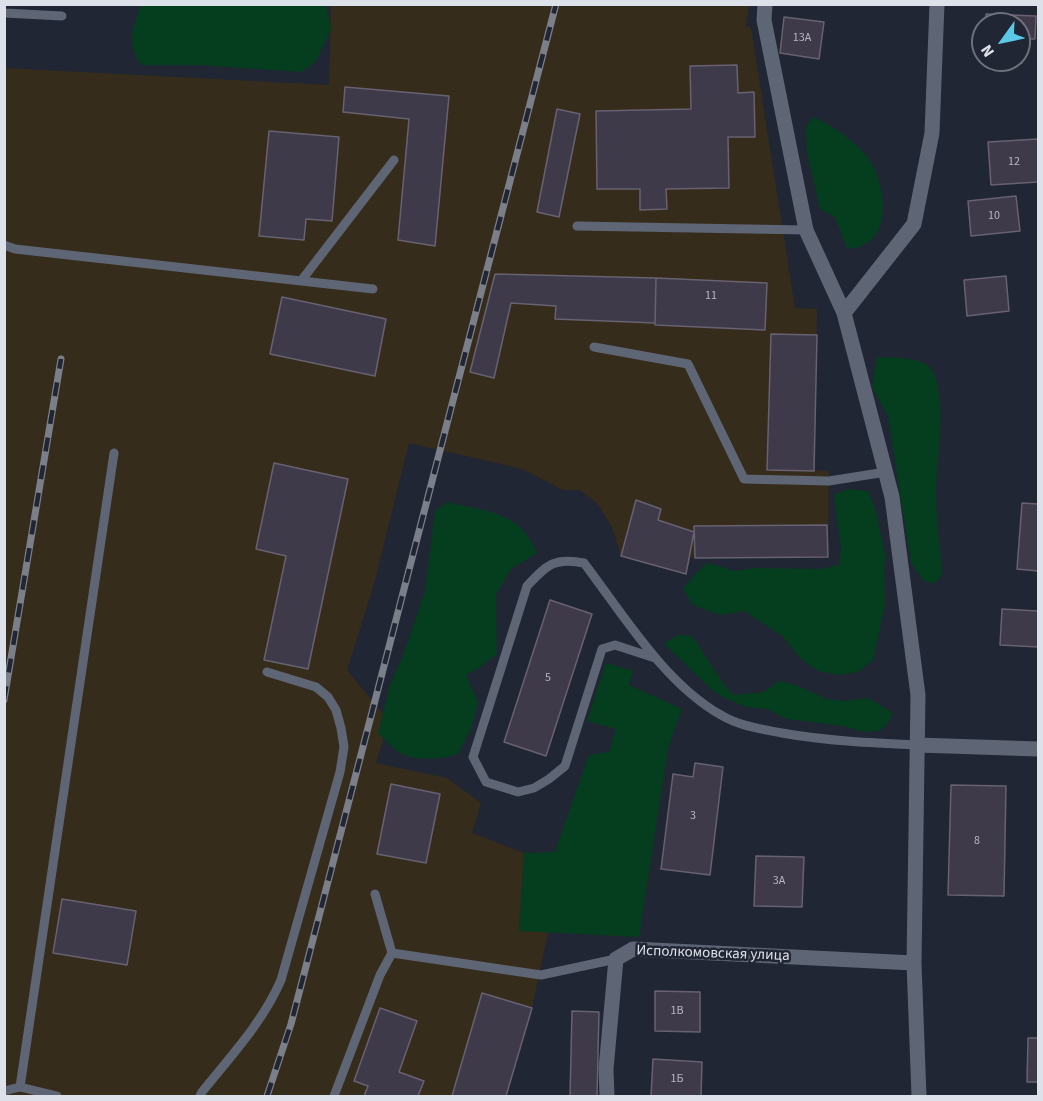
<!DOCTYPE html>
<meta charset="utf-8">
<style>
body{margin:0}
#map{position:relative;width:1043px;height:1101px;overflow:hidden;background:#202633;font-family:"Source Sans 3",sans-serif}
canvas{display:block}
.frame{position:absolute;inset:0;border:6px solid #dde1ea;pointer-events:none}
.north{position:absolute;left:971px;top:12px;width:60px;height:60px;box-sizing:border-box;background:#202633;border:2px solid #6c717c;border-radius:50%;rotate:237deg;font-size:16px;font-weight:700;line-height:24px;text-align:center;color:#dde1ea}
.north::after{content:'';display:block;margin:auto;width:21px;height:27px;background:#5bc8e7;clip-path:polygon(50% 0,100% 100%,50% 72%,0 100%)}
</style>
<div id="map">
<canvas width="1043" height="1101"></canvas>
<div class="frame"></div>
<div class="north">N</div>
</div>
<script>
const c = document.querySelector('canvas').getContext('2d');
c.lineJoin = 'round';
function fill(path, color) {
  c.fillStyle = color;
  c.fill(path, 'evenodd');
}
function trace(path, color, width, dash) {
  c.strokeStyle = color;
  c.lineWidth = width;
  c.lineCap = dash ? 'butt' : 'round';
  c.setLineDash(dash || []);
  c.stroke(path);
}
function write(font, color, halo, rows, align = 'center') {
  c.font = font + ' "Source Sans 3",sans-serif';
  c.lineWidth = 5;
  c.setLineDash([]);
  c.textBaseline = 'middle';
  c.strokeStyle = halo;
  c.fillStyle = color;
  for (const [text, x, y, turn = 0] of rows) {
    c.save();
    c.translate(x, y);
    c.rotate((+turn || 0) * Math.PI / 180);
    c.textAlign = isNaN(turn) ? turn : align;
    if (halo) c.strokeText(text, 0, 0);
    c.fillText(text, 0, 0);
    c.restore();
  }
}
fill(new Path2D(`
 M 331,5 L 749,5 L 746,26 L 751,28 L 795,308 L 817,309 L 814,470 L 829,471 L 828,557 L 691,557 L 686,574 L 621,556 L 612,527 L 598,504 L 580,490 L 563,490 L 524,470 L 510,466 L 409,443 L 374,584 L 347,670 L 389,721 L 376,763 L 447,778 L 481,803 L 472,833 L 524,853 L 519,931 L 548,932 L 532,1008 L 506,1096 L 5,1096 L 4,68 L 329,85 Z`), '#362c1c');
fill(new Path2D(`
 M 141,5 L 326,5 L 331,29 L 316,61 L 302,72 L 199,65 L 141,65 C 126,41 133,30 141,5 Z
 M 813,117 C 830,124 854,141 866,155 C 884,177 895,233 861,246 C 857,248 851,248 847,249 L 835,217 L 820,209 L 807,152 L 806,127 Z
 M 877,357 C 891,358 915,357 927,365 C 950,381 936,466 936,492 C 936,519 940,547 942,575 L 934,584 L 923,580 L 911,563 L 888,416 L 872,387 Z
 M 848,489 L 868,491 L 876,512 L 886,559 L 884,567 L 885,605 L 873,660 L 858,672 L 838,675 L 818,671 L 801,659 L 782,636 L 744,611 L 720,615 L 693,605 L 683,589 L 696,573 L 708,563 L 735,571 L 755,568 L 820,569 L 839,565 L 841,548 L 834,495 Z
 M 447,502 C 486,512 521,511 537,553 L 511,569 L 496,594 L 497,654 L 480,667 L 466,675 L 478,703 L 471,728 L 458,754 C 440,759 418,762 400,753 C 392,748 385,740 378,733 L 390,685 L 403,656 L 425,591 L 435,511 Z
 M 677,635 L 692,636 C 706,656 717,677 733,695 L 764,692 L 779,681 L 796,685 L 826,699 L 843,701 L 868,698 L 893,713 L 886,726 L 878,731 L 864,732 L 843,726 L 787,719 L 767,709 L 745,707 L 721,696 L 710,688 L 664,644 Z
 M 606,663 L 633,671 L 629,685 L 682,709 L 668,748 L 639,937 L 519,931 L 524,853 L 555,852 L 589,755 L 609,752 L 616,729 L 587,721 Z`), '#053e1e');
const building = new Path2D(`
 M 986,14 L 1036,16 L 1035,39 L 1023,39 L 1022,63 L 984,61 L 1019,60 L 1019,24 L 986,24 Z
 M 784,17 L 824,22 L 819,59 L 780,53 Z
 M 737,65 L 738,93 L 754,92 L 755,137 L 728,137 L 729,188 L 666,189 L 667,209 L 640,210 L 640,189 L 597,189 L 596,111 L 691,109 L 690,66 Z
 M 345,87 L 449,96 L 435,246 L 398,240 L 409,119 L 343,112 Z
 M 557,109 L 580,114 L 559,217 L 537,212 Z
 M 269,131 L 339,137 L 332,221 L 306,219 L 304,240 L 259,236 Z
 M 1038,139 L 1038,182 L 991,185 L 988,142 Z
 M 1016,196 L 1020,231 L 971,236 L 968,201 Z
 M 495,274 L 656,278 L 655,323 L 555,319 L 556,306 L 511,303 L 494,378 L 470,372 Z
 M 1006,276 L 1009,311 L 967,316 L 964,280 Z
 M 656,278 L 767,283 L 765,330 L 655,325 Z
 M 282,297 L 386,319 L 375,376 L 270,354 Z
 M 771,334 L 817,335 L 814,471 L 767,470 Z
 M 274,463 L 348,479 L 308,669 L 264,660 L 286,556 L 256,549 Z
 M 636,500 L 661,509 L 658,520 L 694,532 L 686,574 L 621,556 Z
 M 1022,503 L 1038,504 L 1038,571 L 1017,569 Z
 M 827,525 L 828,557 L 695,558 L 694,526 Z
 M 550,600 L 592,614 L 546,756 L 504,742 Z
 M 1002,609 L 1038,611 L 1038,647 L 1000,645 Z
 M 695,763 L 723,767 L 710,875 L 661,869 L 673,774 L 693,777 Z
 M 391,784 L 440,794 L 426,863 L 377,854 Z
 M 951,785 L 1006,786 L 1004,896 L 948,895 Z
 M 756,856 L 804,857 L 802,907 L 754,906 Z
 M 62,899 L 136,911 L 127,965 L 53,953 Z
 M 655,991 L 700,992 L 700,1032 L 655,1031 Z
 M 482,993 L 532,1008 L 506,1096 L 452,1096 Z
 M 380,1008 L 417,1021 L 399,1072 L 424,1081 L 418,1096 L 364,1096 L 368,1086 L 354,1081 Z
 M 572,1011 L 599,1012 L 597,1096 L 570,1096 Z
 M 1028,1038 L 1038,1038 L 1038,1082 L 1027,1082 Z
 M 653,1059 L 702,1062 L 701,1096 L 651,1096 Z`);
fill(building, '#3f3a49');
trace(building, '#676171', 1.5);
trace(new Path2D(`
 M 4,13 L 62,16
 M 577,226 L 806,230
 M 4,245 L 15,249 L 373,289
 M 301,281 L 394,160
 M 594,347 L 688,364 L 744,479 L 829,481 L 886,472
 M 655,658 L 615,645 L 602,649 L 565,766 L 549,779 L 534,788 L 518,792 L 486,782 L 473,757 L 527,586 C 547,565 554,557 584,563 C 622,613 665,684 721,715 C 739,726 761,729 782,733 C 827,741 872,743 918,745
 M 375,894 L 392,953
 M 4,1091 L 20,1087
 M 57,1096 L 20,1087 L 114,453
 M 200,1096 L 202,1092 C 230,1057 263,1022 281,980 L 340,772 L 344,747 L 341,728 L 336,710 L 328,697 L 316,687 L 267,672
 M 334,1096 L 380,975 L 392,953 L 541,975 L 616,959`), '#5e6574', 9);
trace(new Path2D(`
 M 765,4 L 764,20 L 806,230 L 844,313 L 892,497 L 918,695 L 914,963 L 919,1096
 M 844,313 L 914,224 L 932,133 L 937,4
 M 918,745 L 1038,749
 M 607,1096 L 606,1069 L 616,959 L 633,949 L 914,963`), '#5e6574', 15);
const rail = new Path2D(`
 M 4,700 L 61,359
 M 267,1096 L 291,1024 L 556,4`);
trace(rail, '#7a7f8a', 7);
trace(rail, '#202633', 4.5, [14]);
write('12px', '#b6b7c2', null, [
 ["13А",802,38],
 ["12",1014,162],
 ["10",994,216],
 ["11",711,296],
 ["5",548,678],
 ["3",693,816],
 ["8",977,841],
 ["3А",779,881],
 ["1В",677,1011],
 ["1Б",677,1079]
]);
write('15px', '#dde1ea', '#202633', [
 ["Исполкомовская улица",713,954,2]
]);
</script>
